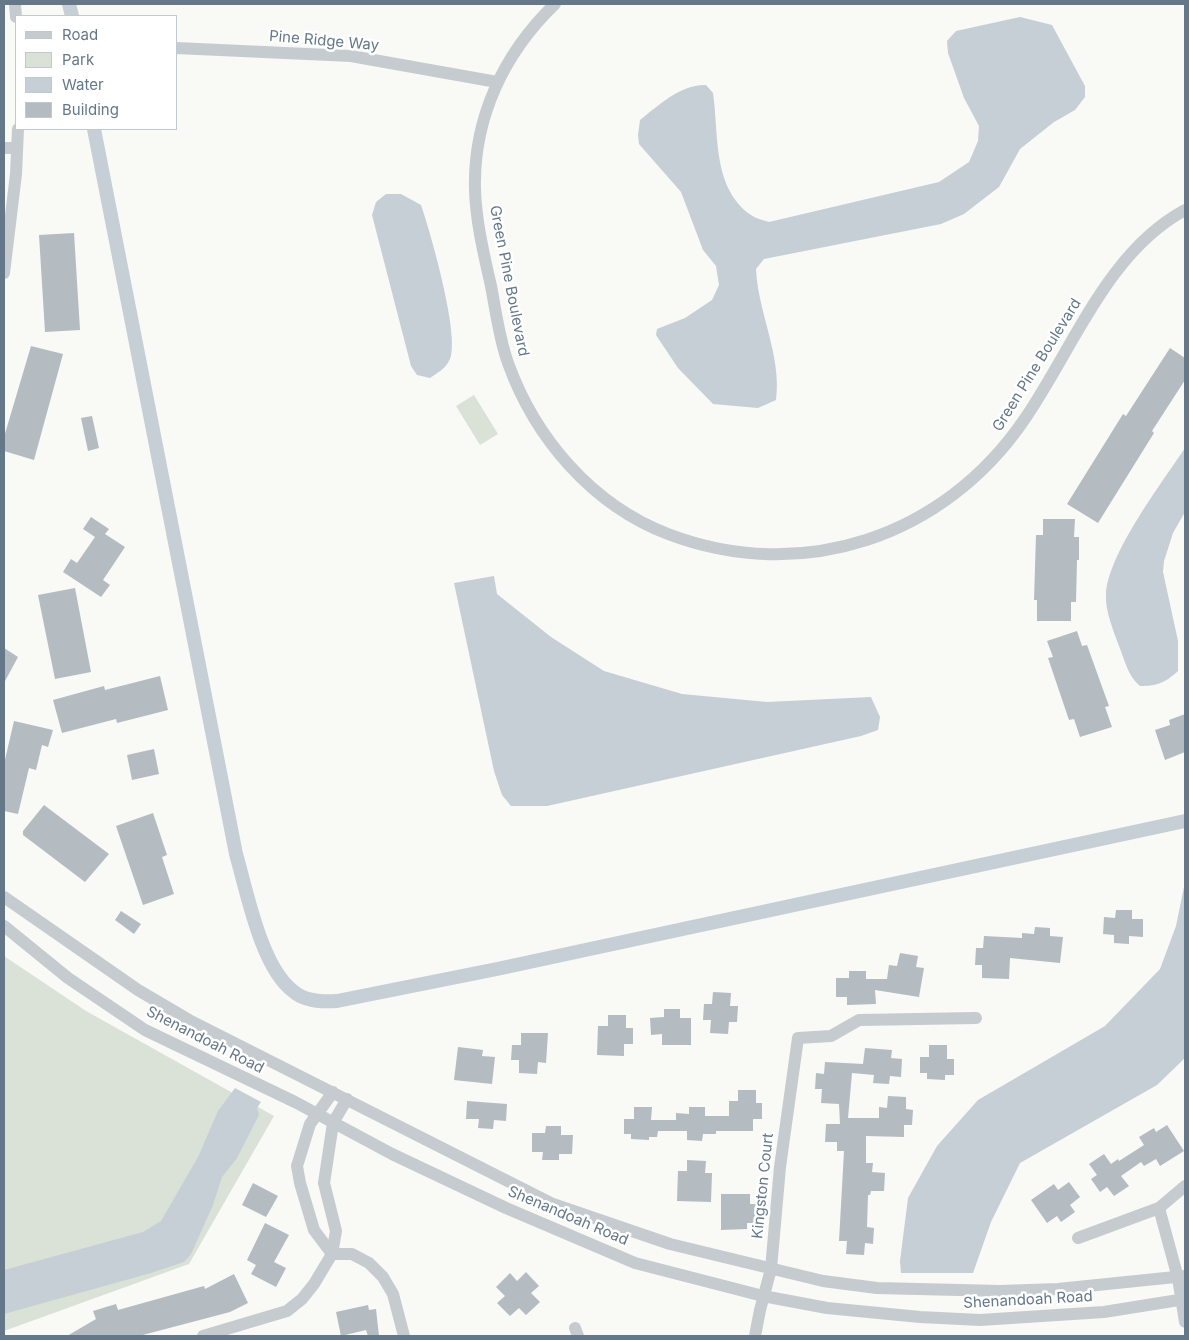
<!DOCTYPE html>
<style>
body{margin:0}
#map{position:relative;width:1189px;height:1340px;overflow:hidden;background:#f9f9f6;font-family:Inter,sans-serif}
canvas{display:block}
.frame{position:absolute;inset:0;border:5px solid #65788a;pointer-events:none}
.legend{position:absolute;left:15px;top:15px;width:162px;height:115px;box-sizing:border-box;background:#fff;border:1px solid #c1c9d0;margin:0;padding:6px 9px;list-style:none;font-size:15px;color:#65788a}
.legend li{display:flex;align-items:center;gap:10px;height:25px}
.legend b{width:25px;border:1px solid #c1c9d0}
</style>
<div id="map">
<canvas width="1189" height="1340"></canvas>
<div class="frame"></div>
<ul class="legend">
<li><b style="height:6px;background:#c6cbcf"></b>Road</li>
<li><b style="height:14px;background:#dae2d7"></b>Park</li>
<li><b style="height:14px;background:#c5cfd5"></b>Water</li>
<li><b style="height:14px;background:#b4bbc1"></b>Building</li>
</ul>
</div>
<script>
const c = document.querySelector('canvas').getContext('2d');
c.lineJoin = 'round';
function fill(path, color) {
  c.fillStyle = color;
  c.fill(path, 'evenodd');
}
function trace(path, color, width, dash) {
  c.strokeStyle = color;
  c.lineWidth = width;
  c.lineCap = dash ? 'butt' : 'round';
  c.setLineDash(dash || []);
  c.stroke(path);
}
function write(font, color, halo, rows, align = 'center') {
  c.font = font + ' Inter,sans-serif';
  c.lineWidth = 5;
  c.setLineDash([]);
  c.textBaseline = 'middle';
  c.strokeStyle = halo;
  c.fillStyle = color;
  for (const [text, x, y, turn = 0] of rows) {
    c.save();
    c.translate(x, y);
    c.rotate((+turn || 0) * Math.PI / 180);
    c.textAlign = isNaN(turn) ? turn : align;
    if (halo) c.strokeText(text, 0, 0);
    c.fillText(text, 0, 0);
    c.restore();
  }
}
fill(new Path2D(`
 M 474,395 L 498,434 L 480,445 L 456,406 Z
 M 4,956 L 86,1011 L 274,1116 L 189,1264 L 4,1331 Z`), '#dae2d7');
fill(new Path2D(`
 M 1020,17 L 1052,25 L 1085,86 L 1085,97 L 1075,110 L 1054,122 L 1020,149 L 999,187 L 964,214 L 941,224 L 764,259 L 756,269 C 758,313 782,356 776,400 L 758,408 L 713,404 L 678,368 L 656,335 L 657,329 L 685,318 L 712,300 L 719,285 L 716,266 L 703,250 L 681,192 L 639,144 L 638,135 L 640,120 C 659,105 681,84 706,85 L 713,93 C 719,134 712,188 751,215 C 756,219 764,220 769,222 L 939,182 L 969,162 L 978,141 L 979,126 L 964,98 L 948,53 L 947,41 L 956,31 Z
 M 386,194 L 401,194 L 421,205 C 431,234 458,329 451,356 C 448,367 439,372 430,378 L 417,375 L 411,366 L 372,215 L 376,202 Z
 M 1185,448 L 1185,512 L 1173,533 L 1164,561 L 1163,572 L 1178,641 L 1178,671 C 1165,683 1157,686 1140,686 C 1128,676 1125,661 1119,646 C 1114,632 1105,611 1106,595 C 1107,555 1163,481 1185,448 Z
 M 494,576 L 497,594 L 551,637 L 604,671 L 682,694 L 767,702 L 871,697 L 880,717 L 878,730 L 861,736 L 547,806 L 511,806 L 502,795 L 494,771 L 454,583 Z
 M 1185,882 L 1185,1058 L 1157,1085 L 1020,1163 L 991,1222 L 973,1273 L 901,1273 L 900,1261 L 908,1198 L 937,1146 L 978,1100 L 1105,1026 L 1160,969 L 1176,926 Z
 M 235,1088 L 261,1102 L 257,1108 L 259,1115 L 237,1158 L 222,1177 L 213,1205 L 191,1254 L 184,1262 L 151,1273 L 4,1314 L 4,1270 L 143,1232 L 161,1221 L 198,1157 L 218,1111 Z`), '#c5cfd5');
trace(new Path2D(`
 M 69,4 L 72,16
 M 94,129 L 236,854 C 247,892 261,967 293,991 C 304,1001 323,1002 337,1001 L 497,969 L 1185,821`), '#c5cfd5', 14);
fill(new Path2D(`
 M 74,233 L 80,330 L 45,332 L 39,235 Z
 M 31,346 L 63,354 L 34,460 L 4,451 L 4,437 Z
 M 1170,348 L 1185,358 L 1185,380 L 1152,431 L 1154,433 L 1098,523 L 1067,504 L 1123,414 L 1126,416 Z
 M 92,416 L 99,448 L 88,451 L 81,418 Z
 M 91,517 L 109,529 L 105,534 L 125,547 L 103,580 L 110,585 L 101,597 L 63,572 L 71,559 L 77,563 L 95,537 L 83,529 Z
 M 1043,519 L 1075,519 L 1074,537 L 1079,537 L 1079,560 L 1077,560 L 1076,602 L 1071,602 L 1071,621 L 1037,621 L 1037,600 L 1034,600 L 1036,535 L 1043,535 Z
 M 75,588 L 91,672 L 55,679 L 38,595 Z
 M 1077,631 L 1082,646 L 1087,645 L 1109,706 L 1105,707 L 1112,727 L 1080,737 L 1074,719 L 1069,720 L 1048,658 L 1053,657 L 1047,641 Z
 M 4,648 L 18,657 L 4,683 Z
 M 160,676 L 168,710 L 117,723 L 116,719 L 62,733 L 53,700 L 104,686 L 105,690 Z
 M 1185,714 L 1185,752 L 1165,760 L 1155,730 L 1170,725 L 1169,720 Z
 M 14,721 L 53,730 L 48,747 L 42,745 L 36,770 L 29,768 L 18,814 L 4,811 L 4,764 Z
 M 154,749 L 159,774 L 132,780 L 127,755 Z
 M 44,805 L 109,854 L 85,882 L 23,835 L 23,831 Z
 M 153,813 L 167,855 L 162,857 L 174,894 L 143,905 L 116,826 Z
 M 1116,910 L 1132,910 L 1132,919 L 1143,919 L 1143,937 L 1129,936 L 1129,944 L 1114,943 L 1114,935 L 1103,934 L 1104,917 L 1115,918 Z
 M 121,911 L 141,924 L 134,934 L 115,920 Z
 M 1035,927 L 1050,928 L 1050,936 L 1063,937 L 1060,963 L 1010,958 L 1009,979 L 982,978 L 982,965 L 975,965 L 976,948 L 983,948 L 984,936 L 1022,938 L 1022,933 L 1034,934 Z
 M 900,953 L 918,956 L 916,967 L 924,968 L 919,997 L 875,990 L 876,1004 L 847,1005 L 847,997 L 836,997 L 836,978 L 849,978 L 849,971 L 866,971 L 866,979 L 887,979 L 889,965 L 897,966 Z
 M 713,992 L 731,993 L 730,1006 L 738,1006 L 737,1022 L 729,1022 L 728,1034 L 710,1033 L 711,1020 L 703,1020 L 704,1004 L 712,1004 Z
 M 664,1009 L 680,1009 L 680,1018 L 691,1018 L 691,1045 L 662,1045 L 662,1034 L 651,1035 L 650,1018 L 664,1017 Z
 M 608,1015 L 626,1015 L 626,1028 L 633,1028 L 633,1044 L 624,1044 L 624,1056 L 597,1055 L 598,1026 L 608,1026 Z
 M 521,1033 L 548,1033 L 546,1063 L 538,1062 L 537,1074 L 519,1073 L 519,1060 L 511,1060 L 512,1045 L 521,1045 Z
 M 929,1045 L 947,1045 L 947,1059 L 954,1059 L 954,1075 L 945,1075 L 945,1080 L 927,1079 L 927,1073 L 920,1073 L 920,1057 L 929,1057 Z
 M 458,1047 L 483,1050 L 482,1056 L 495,1057 L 492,1084 L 454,1080 Z
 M 865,1048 L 892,1050 L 891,1058 L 902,1059 L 901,1077 L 890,1076 L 889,1084 L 873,1083 L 874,1075 L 852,1073 L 848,1118 L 879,1118 L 879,1107 L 887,1108 L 888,1096 L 906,1097 L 906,1109 L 913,1110 L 912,1125 L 904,1125 L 904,1137 L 866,1136 L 866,1163 L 873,1163 L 872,1172 L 885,1173 L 884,1191 L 871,1191 L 870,1195 L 868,1195 L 867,1227 L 874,1228 L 873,1244 L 865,1243 L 864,1255 L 846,1254 L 847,1241 L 839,1241 L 844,1151 L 837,1151 L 837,1142 L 825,1142 L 826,1124 L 840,1124 L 839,1104 L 821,1103 L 822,1089 L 815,1089 L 816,1073 L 824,1074 L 825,1062 L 863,1064 Z
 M 738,1090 L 756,1090 L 756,1103 L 762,1103 L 762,1119 L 753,1119 L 753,1131 L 716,1131 L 716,1134 L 703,1134 L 702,1141 L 687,1140 L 687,1131 L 658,1131 L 657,1137 L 649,1137 L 649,1140 L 631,1139 L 631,1134 L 624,1134 L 624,1119 L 634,1119 L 634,1107 L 652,1107 L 651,1120 L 676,1120 L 676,1113 L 689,1114 L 689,1107 L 705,1107 L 705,1116 L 729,1116 L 729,1101 L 738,1101 Z
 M 467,1101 L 507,1104 L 506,1121 L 494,1120 L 493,1129 L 478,1128 L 479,1119 L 466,1119 Z
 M 1167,1125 L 1184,1151 L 1160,1166 L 1156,1159 L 1144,1166 L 1141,1162 L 1121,1176 L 1129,1186 L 1114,1196 L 1107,1187 L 1100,1192 L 1091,1179 L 1097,1175 L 1089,1164 L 1104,1154 L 1111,1164 L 1118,1159 L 1119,1161 L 1144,1145 L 1139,1137 L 1154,1128 L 1156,1132 Z
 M 546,1126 L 561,1126 L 561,1135 L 573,1135 L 572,1154 L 559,1154 L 559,1160 L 542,1160 L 543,1152 L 532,1152 L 532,1133 L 545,1133 Z
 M 687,1160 L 706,1161 L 705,1173 L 712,1173 L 711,1202 L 677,1201 L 678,1171 L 687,1171 Z
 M 1069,1182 L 1080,1197 L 1070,1205 L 1075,1212 L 1061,1222 L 1057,1216 L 1047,1223 L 1031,1200 L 1054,1184 L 1058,1190 Z
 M 253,1183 L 278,1196 L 266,1217 L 242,1205 Z
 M 721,1194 L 750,1194 L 750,1204 L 759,1204 L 759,1223 L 747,1223 L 747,1229 L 721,1230 Z
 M 265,1223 L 289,1235 L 274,1262 L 286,1268 L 276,1287 L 251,1274 L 256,1265 L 247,1260 Z
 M 526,1272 L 539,1286 L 531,1293 L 540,1302 L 526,1315 L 519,1308 L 510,1316 L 497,1303 L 505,1296 L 496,1287 L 510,1273 L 517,1281 Z
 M 234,1274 L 248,1303 L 230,1312 L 139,1336 L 67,1336 L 96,1319 L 93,1311 L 116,1304 L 118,1310 L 204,1286 L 205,1289 Z
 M 368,1305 L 369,1310 L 376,1309 L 379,1336 L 368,1336 L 366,1330 L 341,1336 L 336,1312 Z`), '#b4bbc1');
trace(new Path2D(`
 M 15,4 L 16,17
 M 555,4 C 504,53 473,118 475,190 C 476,222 484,255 491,286 C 496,312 499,338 508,363 C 535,438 592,505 668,534 C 802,585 944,537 1024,420 C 1073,349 1107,252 1185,210
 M 176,48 L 351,56 L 497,82
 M 4,148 L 17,148
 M 4,273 L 16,174 L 18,129
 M 4,897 L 138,990 L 189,1020 L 553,1204 L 670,1244 L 823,1281 L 877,1288 L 1000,1291 L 1058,1289 L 1185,1276
 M 4,926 L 68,978 L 145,1030 L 295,1102 L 392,1154 L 506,1208 L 635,1263 L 763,1296 L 827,1308 L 920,1317 L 980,1320 L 1104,1312 L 1185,1299
 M 1159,1208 L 1178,1278 L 1185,1322
 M 1078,1238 L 1159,1208 L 1185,1186
 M 332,1254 L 314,1230 L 300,1183 L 297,1166 L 310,1124 L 333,1092
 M 332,1254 L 352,1254 L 369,1263 L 383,1277 L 393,1294 L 404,1336
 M 575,1328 L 578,1336
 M 203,1336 L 287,1311 L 302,1299 L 314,1284 L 332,1254 L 336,1231 L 324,1183 L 333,1123 L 347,1099
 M 755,1336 L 760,1310 L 771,1269 L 780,1167 L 798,1038 L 831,1036 L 859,1020 L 976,1018`), '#c6cbcf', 12);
write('15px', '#65788a', '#fff', [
 ["Pine Ridge Way",324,41,5],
 ["Green Pine Boulevard",509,281,79],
 ["Green Pine Boulevard",1037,365,-58],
 ["Shenandoah Road",205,1040,27],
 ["Kingston Court",763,1186,-84],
 ["Shenandoah Road",568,1216,23],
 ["Shenandoah Road",1028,1300,-3]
]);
</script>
